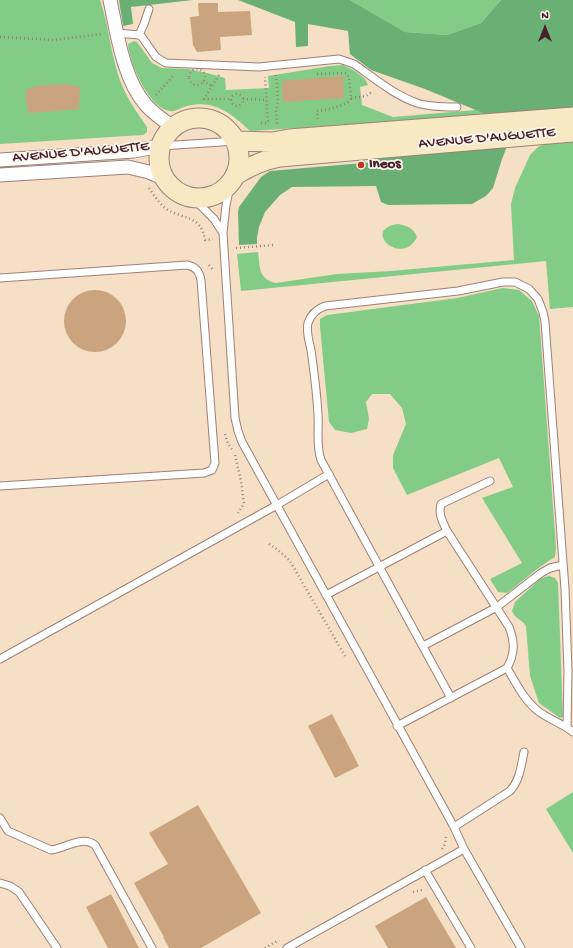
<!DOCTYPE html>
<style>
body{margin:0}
#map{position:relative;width:573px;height:948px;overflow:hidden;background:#f5dfc5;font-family:"Gochi Hand",sans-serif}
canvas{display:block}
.north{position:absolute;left:525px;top:8px;width:40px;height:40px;-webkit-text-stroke:3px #fbf7ec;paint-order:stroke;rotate:0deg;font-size:11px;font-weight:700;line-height:16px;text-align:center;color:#4a1f2b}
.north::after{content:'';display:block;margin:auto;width:14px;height:18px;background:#4a1f2b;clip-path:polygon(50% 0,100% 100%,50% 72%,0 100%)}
</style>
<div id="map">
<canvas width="573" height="948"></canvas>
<div class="north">N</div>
</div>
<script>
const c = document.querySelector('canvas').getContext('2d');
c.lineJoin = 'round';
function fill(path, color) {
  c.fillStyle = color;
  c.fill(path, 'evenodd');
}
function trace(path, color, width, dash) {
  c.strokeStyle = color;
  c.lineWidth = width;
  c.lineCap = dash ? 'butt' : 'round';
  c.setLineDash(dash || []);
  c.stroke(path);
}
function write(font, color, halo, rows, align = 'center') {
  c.font = font + ' "Gochi Hand",sans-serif';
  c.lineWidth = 3.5;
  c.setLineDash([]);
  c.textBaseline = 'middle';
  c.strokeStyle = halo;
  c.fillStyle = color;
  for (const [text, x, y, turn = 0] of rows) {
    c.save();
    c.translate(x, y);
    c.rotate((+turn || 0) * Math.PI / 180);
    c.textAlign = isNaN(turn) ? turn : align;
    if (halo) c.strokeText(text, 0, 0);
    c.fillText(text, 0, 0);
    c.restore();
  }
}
fill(new Path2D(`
 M 0,0 L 100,0 C 110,29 111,62 124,90 C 130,103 139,115 147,127 L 147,132 L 143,135 L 0,144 Z
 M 350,0 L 501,0 L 481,23 L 447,35 L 405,32 Z
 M 134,41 L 137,42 L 152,63 L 162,68 L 188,69 L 207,73 L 225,78 L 226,90 L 269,88 L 268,76 L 330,66 L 343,65 L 355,71 L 365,79 L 368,85 L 360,87 L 362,105 L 393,117 L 476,110 L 490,116 L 250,131 C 232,114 214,99 187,106 C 181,107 176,112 170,111 C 149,109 129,62 128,44 Z
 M 573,140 L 573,307 L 550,309 L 546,261 L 241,291 L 237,254 L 258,252 C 260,267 258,279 276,283 L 337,274 L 391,271 L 514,260 L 511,204 L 515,188 L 530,155 L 538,147 L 548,142 Z
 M 398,224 C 407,226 413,227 417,237 C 402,268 360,229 398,224 Z
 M 503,288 L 519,290 L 532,301 L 539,316 L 556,547 L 555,557 C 538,567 523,581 507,593 L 498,592 L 490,579 L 522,563 L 482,498 L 513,487 L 499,458 L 407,495 L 393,468 L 393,455 L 406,424 L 402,408 L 390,394 L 372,394 L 366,402 L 369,419 L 367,429 L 351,433 L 335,430 L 329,422 L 320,327 L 320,319 L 327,315 L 457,298 Z
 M 549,576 L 555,578 L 558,583 L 563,717 L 560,718 L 539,703 L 530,676 L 526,626 C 521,618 517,621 512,611 L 515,602 L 541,578 Z
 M 573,792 L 573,853 L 546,809 Z`), '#83cc88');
fill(new Path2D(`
 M 119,0 L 193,0 L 131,7 L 133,24 L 123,26 Z
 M 238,0 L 350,0 L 405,32 L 447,35 L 481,23 L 501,0 L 573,0 L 573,109 L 490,116 L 425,89 L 371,70 L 350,54 L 348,31 L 308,24 L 308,46 L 296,47 L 295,22 Z
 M 505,146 L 506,149 L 502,159 L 493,188 L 486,196 L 472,204 L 388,205 L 381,202 L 376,186 L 292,187 L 280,195 L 265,212 L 259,227 L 257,237 L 257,244 L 239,245 L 238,212 L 239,207 L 261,177 L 270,171 L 374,162 L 381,157 Z`), '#6ab074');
fill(new Path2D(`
 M 198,3 L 218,3 L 218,12 L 250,11 L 252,35 L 220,37 L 221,50 L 197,52 L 193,45 L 190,17 L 199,16 Z
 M 343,76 L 344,98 L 283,102 L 282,81 Z
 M 70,84 L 71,86 L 79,86 L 80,98 L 79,98 L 79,109 L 28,113 L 27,102 L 26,102 L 26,89 L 34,88 L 34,86 Z
 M64 321a31 31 0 1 1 62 0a31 31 0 1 1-62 0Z
 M 332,714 L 359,766 L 335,778 L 308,726 Z
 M 198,805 L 261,913 L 201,948 L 169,948 L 163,937 L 164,937 L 134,883 L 168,864 L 149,833 Z
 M 111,894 L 139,948 L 108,948 L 86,907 Z
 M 426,897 L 456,948 L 388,948 L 375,926 Z`), '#caa47e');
const lane = new Path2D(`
 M 117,33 L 139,35 L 142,37 L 156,57 L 166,63 L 259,67 L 339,59 L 354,64 C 374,78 394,95 417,103 C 429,107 444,107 457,107
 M 139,35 L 144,24 L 149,9
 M 161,146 L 236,141
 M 193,198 L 214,219 L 223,233 L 226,205 L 230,186
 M 223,233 L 235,418 L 238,431 L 242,442 L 454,827 L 464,849 L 521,948
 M 0,278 L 187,265 C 196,267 199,271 201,280 L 215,463 L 212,470 L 204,473 L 0,486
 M 447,531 C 443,522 438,515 441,504 L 490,481
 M 326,595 L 447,531 L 509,627 C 515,642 515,654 507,668 L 397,726
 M 423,646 L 497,607 L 541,573 L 550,568 L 563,565
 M 0,659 L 277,505 L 329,474
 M 507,668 C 516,683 524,700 538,711 C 548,719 562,723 573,732
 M 451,698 L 321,460 C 316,446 319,430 318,415 C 317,393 314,372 311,350 C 309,342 306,331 308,323 C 311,314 317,309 325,306 L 458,291 L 503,282 L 515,282 L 529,289 L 538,299 L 543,312 L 545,322 L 565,589 L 568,671 L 567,727
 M 0,818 L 8,831 L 51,850 C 66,848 82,835 95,845 L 152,948
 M 454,827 L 510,791 C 520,780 521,766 524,752
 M 425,870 L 471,948
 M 0,883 L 10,886 L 19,892 L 57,948
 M 287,948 L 464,849`);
const street = new Path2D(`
 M 110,0 C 117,33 123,79 146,105 C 154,114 163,120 173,127
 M 0,160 L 134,151 L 161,146
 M 0,175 L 128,167 L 149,172 L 163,178`);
const secondary = new Path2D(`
 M159 158a40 40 0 1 1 80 0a40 40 0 1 1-80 0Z
 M 237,141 L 272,142 L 289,139 L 573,117
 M 237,174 C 252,165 264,160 280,157 L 573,132`);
trace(lane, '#a07f78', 9);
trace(street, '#a07f78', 15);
trace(secondary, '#a07f78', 21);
trace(new Path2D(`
 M 0,37 L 53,40 L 103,34
 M189 77a8 8 0 1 1 16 0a8 8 0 1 1-16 0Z
 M 317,74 L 346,73 L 349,77 L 351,98 L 350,101 C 339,107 329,110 317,111 L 318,121
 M 219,75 L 204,99 L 231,99
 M 276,75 L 278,101 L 276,111 L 277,124
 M 203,81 L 212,86
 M231 100a6 6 0 1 1 12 0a6 6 0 1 1-12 0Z
 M 156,95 L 174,75
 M 351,98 L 366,96 L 373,91
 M 243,99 L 267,100
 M 261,123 L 267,123 L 268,122 L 265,77
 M 149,188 C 154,195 158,202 165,208 C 182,220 201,214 205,240 L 213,239
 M 236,248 L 274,245
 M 209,265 L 214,271
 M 225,434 L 228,444 L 233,451
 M 235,455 L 241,481 L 244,504 L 238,513
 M 269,544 L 278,550 L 290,561 L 345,656
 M 442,849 L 445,844 L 446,837
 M 413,892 L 422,890 L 424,891
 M 265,948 L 279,940`), '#a07f78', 2.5, [1, 3]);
trace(lane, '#fff', 7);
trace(street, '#fff', 13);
trace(secondary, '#f6e9c3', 19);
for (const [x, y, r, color] of [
 [361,165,4,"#c8321e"]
]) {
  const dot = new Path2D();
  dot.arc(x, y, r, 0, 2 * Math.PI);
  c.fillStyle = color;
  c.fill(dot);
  trace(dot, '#fbf7ec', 1.5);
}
write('15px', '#4a1f2b', '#fbf7ec', [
 ["AVENUE D'AUGUETTE",487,139,-5],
 ["AVENUE D'AUGUETTE",81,153,-5]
]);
write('bold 15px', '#4a1f2b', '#fbf7ec', [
 ["Ineos",369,165]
], 'left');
</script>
